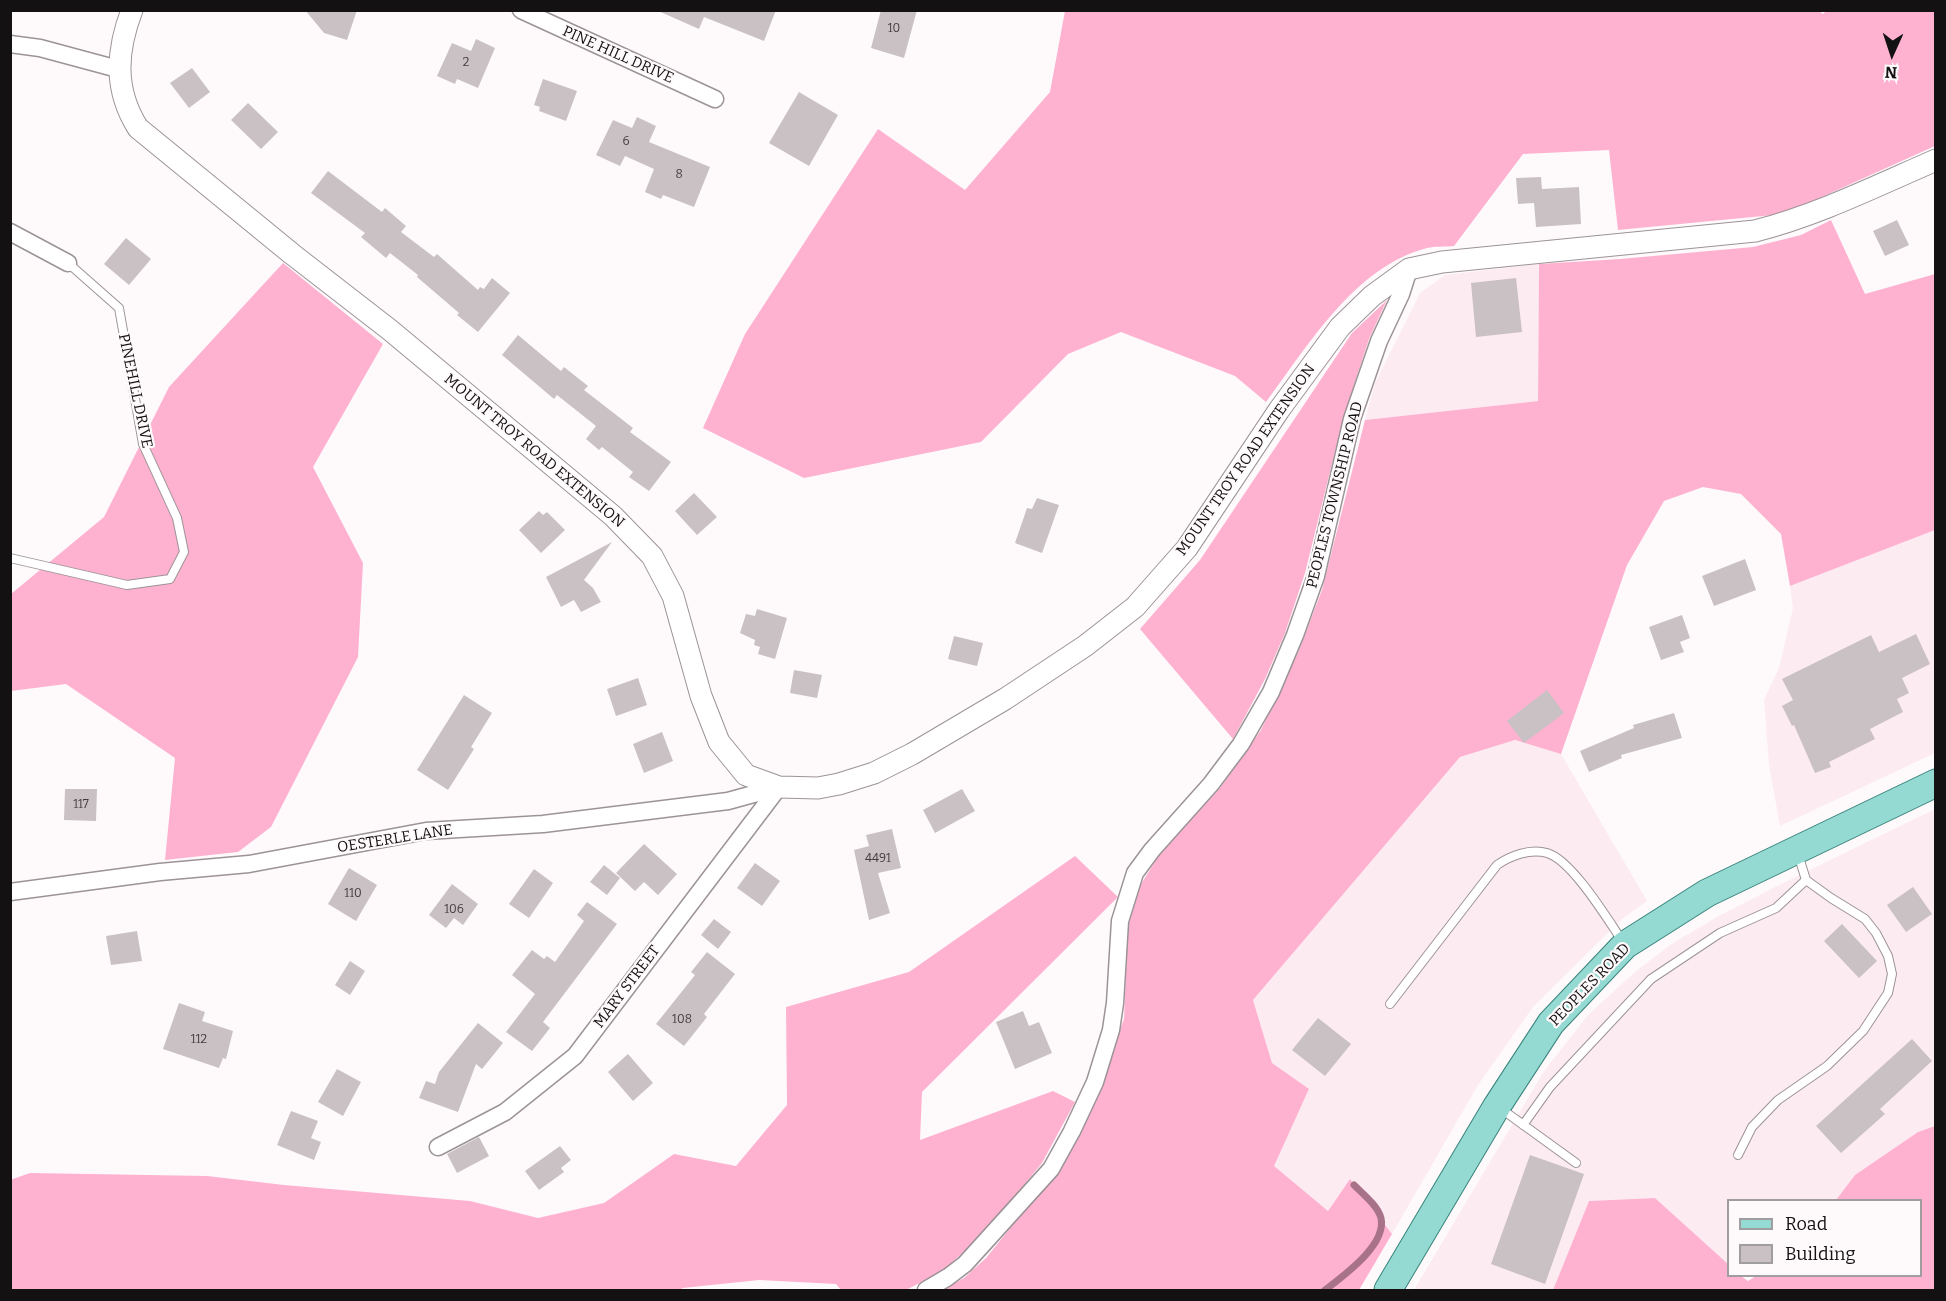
<!DOCTYPE html>
<style>
body{margin:0}
#map{position:relative;width:1946px;height:1301px;overflow:hidden;background:#fefafc;font-family:Bitter,serif}
canvas{display:block}
.frame{position:absolute;inset:0;border:12px solid #141112;pointer-events:none}
.legend{position:absolute;left:1727px;top:1199px;width:195px;height:78px;box-sizing:border-box;background:#fefafc;border:2px solid #a09d9e;margin:0;padding:8px 10px;list-style:none;font-size:18px;color:#141112}
.legend li{display:flex;align-items:center;gap:12px;height:30px}
.legend b{width:30px;border:2px solid #a09d9e}
.north{position:absolute;left:1862px;top:24px;width:60px;height:60px;-webkit-text-stroke:4px #fefafc;paint-order:stroke;rotate:183deg;font-size:16px;font-weight:700;line-height:24px;text-align:center;color:#141112}
.north::after{content:'';display:block;margin:auto;width:21px;height:27px;background:#141112;clip-path:polygon(50% 0,100% 100%,50% 72%,0 100%)}
</style>
<div id="map">
<canvas width="1946" height="1301"></canvas>
<div class="frame"></div>
<ul class="legend">
<li><b style="height:8px;background:#94d9d2"></b>Road</li>
<li><b style="height:16px;background:#cac1c4"></b>Building</li>
</ul>
<div class="north">N</div>
</div>
<script>
const c = document.querySelector('canvas').getContext('2d');
c.lineJoin = 'round';
function fill(path, color) {
  c.fillStyle = color;
  c.fill(path, 'evenodd');
}
function trace(path, color, width, dash) {
  c.strokeStyle = color;
  c.lineWidth = width;
  c.lineCap = dash ? 'butt' : 'round';
  c.setLineDash(dash || []);
  c.stroke(path);
}
function write(font, color, halo, rows, align = 'center') {
  c.font = font + ' Bitter,serif';
  c.lineWidth = 4.5;
  c.setLineDash([]);
  c.textBaseline = 'middle';
  c.strokeStyle = halo;
  c.fillStyle = color;
  for (const [text, x, y, turn = 0] of rows) {
    c.save();
    c.translate(x, y);
    c.rotate((+turn || 0) * Math.PI / 180);
    c.textAlign = isNaN(turn) ? turn : align;
    if (halo) c.strokeText(text, 0, 0);
    c.fillText(text, 0, 0);
    c.restore();
  }
}
fill(new Path2D(`
 M 1539,264 L 1538,401 L 1365,420 L 1375,383 L 1420,293 L 1445,275 Z
 M 1935,530 L 1935,753 L 1780,826 L 1769,765 L 1764,700 L 1779,668 L 1793,608 L 1790,586 Z
 M 1515,740 L 1561,754 L 1647,901 L 1622,919 L 1533,1007 L 1478,1085 L 1392,1234 L 1350,1179 L 1328,1211 L 1273,1166 L 1309,1090 L 1272,1063 L 1253,1000 L 1460,757 Z
 M 1935,809 L 1935,1126 L 1918,1132 L 1855,1175 L 1836,1200 L 1728,1200 L 1728,1264 L 1655,1198 L 1589,1201 L 1553,1290 L 1414,1290 L 1544,1071 L 1589,1014 L 1636,971 L 1673,943 L 1717,917 L 1779,885 Z`), '#fdebf2');
fill(new Path2D(`
 M 1820,10 L 1822,14 L 1829,10 L 1935,11 L 1935,146 L 1784,214 L 1618,230 L 1609,150 L 1523,154 L 1454,246 C 1445,247 1435,246 1427,248 C 1354,267 1308,346 1266,402 L 1235,376 L 1121,332 L 1068,354 L 981,442 L 804,478 L 703,428 L 745,334 L 878,129 L 965,190 L 1050,92 L 1065,11 Z
 M 1831,220 L 1865,294 L 1935,274 L 1935,530 L 1790,586 L 1781,534 L 1741,494 L 1703,487 L 1664,501 L 1627,565 L 1561,754 L 1515,740 L 1460,757 L 1253,1000 L 1272,1063 L 1309,1089 L 1274,1166 L 1328,1211 L 1350,1179 L 1392,1234 L 1359,1290 L 942,1290 L 964,1278 L 986,1258 L 1058,1169 L 1088,1117 L 1124,1019 L 1128,922 L 1138,889 L 1159,855 L 1220,788 L 1261,730 L 1299,650 L 1322,590 L 1365,420 L 1538,401 L 1539,264 L 1620,259 L 1753,247 L 1801,235 Z
 M 283,263 L 383,344 L 313,467 L 363,563 L 358,657 L 271,827 L 238,852 L 165,860 L 175,758 L 66,684 L 11,691 L 11,594 L 104,517 L 169,387 Z
 M 1387,300 L 1369,339 L 1343,419 L 1305,573 L 1285,633 L 1265,679 L 1233,739 L 1140,629 L 1200,560 L 1352,333 Z
 M 1075,856 L 1118,897 L 922,1092 L 920,1140 L 1053,1091 L 1075,1102 L 1042,1163 L 986,1231 L 943,1271 L 906,1290 L 841,1290 L 836,1284 L 759,1280 L 683,1288 L 679,1290 L 11,1290 L 10,1180 L 30,1173 L 207,1176 L 284,1185 L 470,1201 L 538,1218 L 604,1203 L 674,1154 L 736,1166 L 787,1105 L 786,1007 L 909,972 Z
 M 1935,1126 L 1935,1290 L 1553,1290 L 1589,1201 L 1655,1198 L 1728,1264 L 1728,1276 L 1741,1276 L 1748,1281 L 1756,1276 L 1920,1276 L 1920,1200 L 1836,1200 L 1855,1175 L 1918,1132 Z`), '#feb2d0');
trace(new Path2D(`
 M 1325,1290 C 1343,1276 1387,1245 1381,1218 C 1378,1206 1363,1194 1354,1185`), '#a87288', 7);
fill(new Path2D(`
 M 305,10 L 357,10 L 347,40 L 324,33 Z
 M 656,10 L 776,10 L 764,41 L 704,17 L 699,29 Z
 M 881,10 L 917,10 L 904,58 L 871,48 Z
 M 476,39 L 495,48 L 478,88 L 457,79 L 455,84 L 437,76 L 452,43 L 471,51 Z
 M 192,68 L 210,92 L 189,108 L 170,83 Z
 M 543,79 L 577,91 L 566,121 L 539,111 L 540,107 L 534,105 Z
 M 799,92 L 838,115 L 809,166 L 769,143 Z
 M 248,103 L 278,132 L 261,149 L 231,120 Z
 M 637,117 L 656,126 L 649,142 L 710,167 L 694,207 L 663,195 L 661,199 L 645,192 L 654,169 L 625,156 L 620,166 L 596,155 L 613,120 L 632,128 Z
 M 328,171 L 382,212 L 385,208 L 406,226 L 401,232 L 434,257 L 437,254 L 478,290 L 480,287 L 484,289 L 492,278 L 510,293 L 478,332 L 457,315 L 459,313 L 417,277 L 418,275 L 390,253 L 386,258 L 361,237 L 365,233 L 311,193 Z
 M 1541,177 L 1542,189 L 1579,187 L 1581,224 L 1536,227 L 1534,203 L 1518,204 L 1516,178 Z
 M 1897,220 L 1909,245 L 1885,256 L 1873,231 Z
 M 126,238 L 151,259 L 129,285 L 104,264 Z
 M 1516,278 L 1522,332 L 1476,337 L 1471,283 Z
 M 518,335 L 561,371 L 564,367 L 588,386 L 584,390 L 633,428 L 630,432 L 671,462 L 649,491 L 629,477 L 633,472 L 602,447 L 599,450 L 586,439 L 596,426 L 557,395 L 554,399 L 502,355 Z
 M 694,493 L 717,517 L 697,535 L 675,511 Z
 M 1037,498 L 1059,505 L 1042,553 L 1015,543 L 1027,508 L 1032,509 Z
 M 539,511 L 543,515 L 547,512 L 565,530 L 541,553 L 519,530 Z
 M 612,542 L 584,580 L 593,588 L 601,602 L 581,612 L 574,600 L 561,607 L 546,577 Z
 M 1745,559 L 1756,590 L 1714,606 L 1702,576 Z
 M 757,609 L 787,618 L 775,659 L 758,654 L 760,647 L 754,645 L 755,640 L 740,633 L 746,614 L 755,616 Z
 M 1682,615 L 1690,638 L 1680,642 L 1684,652 L 1661,660 L 1649,627 Z
 M 1916,634 L 1930,664 L 1902,678 L 1909,693 L 1897,699 L 1903,712 L 1870,729 L 1875,739 L 1829,762 L 1831,767 L 1815,773 L 1794,725 L 1792,726 L 1782,706 L 1793,700 L 1782,679 L 1871,635 L 1879,652 Z
 M 954,636 L 983,643 L 977,666 L 948,659 Z
 M 794,670 L 822,675 L 817,698 L 790,693 Z
 M 638,678 L 647,705 L 616,716 L 607,689 Z
 M 1547,690 L 1564,713 L 1524,743 L 1507,721 Z
 M 464,695 L 492,713 L 471,747 L 474,749 L 448,790 L 417,770 Z
 M 1674,713 L 1682,738 L 1621,755 L 1622,758 L 1589,772 L 1580,751 L 1634,728 L 1633,725 Z
 M 662,732 L 673,761 L 644,773 L 633,744 Z
 M 65,789 L 97,789 L 96,821 L 64,820 Z
 M 962,789 L 975,811 L 935,833 L 923,810 Z
 M 892,829 L 901,868 L 878,873 L 890,913 L 869,920 L 854,850 L 869,846 L 866,835 Z
 M 644,844 L 677,874 L 658,895 L 644,882 L 635,891 L 616,873 Z
 M 755,863 L 780,881 L 762,906 L 737,888 Z
 M 604,865 L 620,878 L 607,895 L 590,882 Z
 M 349,868 L 377,885 L 356,921 L 328,904 Z
 M 534,869 L 553,883 L 529,918 L 509,904 Z
 M 452,884 L 478,904 L 463,925 L 454,918 L 446,928 L 429,915 Z
 M 1913,887 L 1932,914 L 1906,932 L 1887,905 Z
 M 587,902 L 617,924 L 543,1022 L 550,1028 L 532,1051 L 506,1032 L 535,994 L 512,975 L 532,950 L 544,959 L 547,956 L 555,962 L 584,921 L 577,915 Z
 M 714,919 L 731,932 L 718,949 L 701,935 Z
 M 1842,924 L 1877,961 L 1859,978 L 1824,941 Z
 M 137,931 L 142,961 L 111,965 L 106,936 Z
 M 707,952 L 735,974 L 704,1014 L 707,1017 L 684,1046 L 656,1024 L 695,975 L 691,972 Z
 M 350,961 L 365,971 L 350,995 L 335,985 Z
 M 179,1003 L 205,1012 L 202,1021 L 233,1031 L 226,1059 L 223,1058 L 219,1068 L 163,1049 Z
 M 1023,1011 L 1029,1026 L 1039,1022 L 1052,1053 L 1015,1069 L 996,1022 Z
 M 1318,1018 L 1351,1044 L 1325,1076 L 1292,1050 Z
 M 478,1023 L 503,1043 L 482,1069 L 476,1064 L 458,1112 L 419,1098 L 426,1081 L 435,1084 L 439,1072 Z
 M 1912,1039 L 1932,1061 L 1880,1109 L 1885,1114 L 1841,1153 L 1816,1126 Z
 M 628,1054 L 653,1083 L 633,1101 L 608,1072 Z
 M 337,1069 L 361,1082 L 343,1116 L 318,1102 Z
 M 291,1111 L 318,1121 L 311,1138 L 321,1142 L 314,1160 L 277,1145 Z
 M 479,1137 L 489,1156 L 457,1173 L 447,1154 Z
 M 560,1146 L 571,1160 L 561,1168 L 564,1172 L 539,1190 L 525,1171 Z
 M 1530,1155 L 1584,1174 L 1545,1284 L 1491,1264 Z`), '#cac1c4');
const service = new Path2D(`
 M 10,558 L 127,585 L 170,579 L 184,552 L 177,518 L 143,444 L 119,308 L 68,263
 M 1390,1004 L 1497,865 C 1510,856 1530,848 1547,853 C 1572,860 1608,920 1623,942
 M 1500,1108 L 1576,1163
 M 1523,1125 L 1550,1087 L 1651,979 L 1720,933 L 1776,908 L 1806,880
 M 1738,1155 L 1752,1127 L 1778,1100 L 1827,1066 L 1863,1031 L 1888,993 L 1892,974 L 1888,956 L 1876,933 L 1865,919 L 1831,898 L 1806,880 L 1798,854`);
const minor = new Path2D(`
 M 521,10 L 715,99
 M 10,44 L 40,48 L 118,69
 M 10,232 L 68,263
 M 10,892 L 160,872 L 249,864 L 426,831 L 543,824 L 728,801 L 779,787
 M 438,1147 L 505,1112 L 575,1056 L 779,787
 M 926,1290 L 948,1277 L 965,1264 L 1051,1169 L 1072,1131 L 1095,1082 L 1111,1030 L 1115,1003 L 1120,921 L 1135,873 L 1152,850 L 1211,784 L 1241,744 L 1271,692 L 1295,635 L 1316,576 L 1352,419 L 1379,341 L 1401,294 L 1409,269`);
const tertiary = new Path2D(`
 M 132,10 C 116,52 114,90 138,128 L 292,254 L 390,330 L 613,516 L 652,556 L 673,596 L 701,696 L 719,742 L 746,775 L 779,787 L 818,788 L 839,784 L 874,773 L 912,754 L 1005,699 L 1085,646 L 1135,607 L 1187,548 L 1279,410 L 1340,327 L 1372,296 L 1409,269 L 1442,262 L 1755,231 C 1818,215 1876,186 1936,160`);
const primary = new Path2D(`
 M 1388,1290 L 1497,1106 L 1551,1023 L 1625,945 L 1707,893 L 1936,783`);
trace(service, '#9c9396', 10);
trace(minor, '#9c9396', 19);
trace(tertiary, '#9c9396', 23);
trace(primary, '#38837b', 29);
trace(service, '#fff', 8);
trace(minor, '#fff', 16);
trace(tertiary, '#fff', 21);
trace(primary, '#94d9d2', 27);
write('12px', '#423d3e', null, [
 ["10",894,29],
 ["2",466,63],
 ["6",626,142],
 ["8",679,175],
 ["117",81,805],
 ["4491",878,859],
 ["110",353,894],
 ["106",454,910],
 ["108",682,1020],
 ["112",199,1040]
]);
write('15px', '#141112', '#fefafc', [
 ["PINE HILL DRIVE",618,55,24],
 ["PINEHILL DRIVE",135,391,78],
 ["MOUNT TROY ROAD EXTENSION",534,451,40],
 ["MOUNT TROY ROAD EXTENSION",1246,460,-55],
 ["PEOPLES TOWNSHIP ROAD",1335,495,-76],
 ["OESTERLE LANE",395,839,-9],
 ["PEOPLES ROAD",1590,985,-46],
 ["MARY STREET",627,987,-53]
]);
</script>
